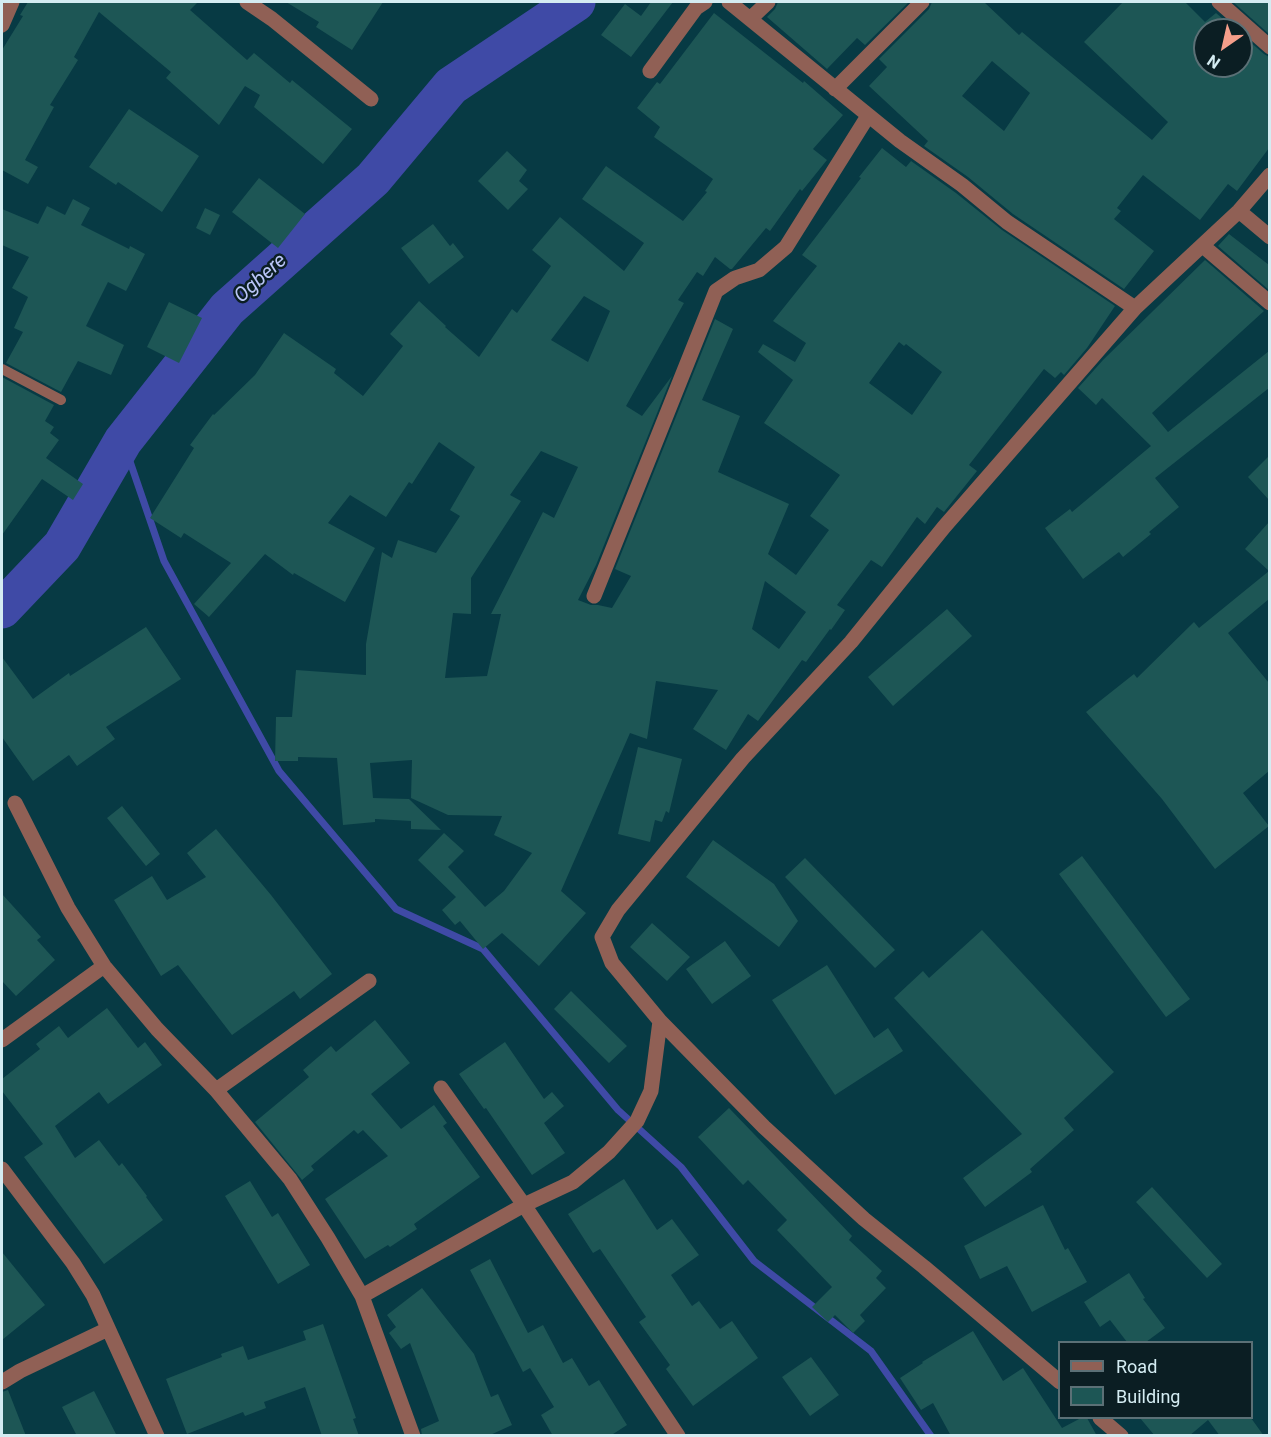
<!DOCTYPE html>
<style>
body{margin:0}
#map{position:relative;width:1271px;height:1437px;overflow:hidden;background:#073a44;font-family:Roboto,sans-serif}
canvas{display:block}
.frame{position:absolute;inset:0;border:3px solid #d4ecf2;pointer-events:none}
.legend{position:absolute;left:1058px;top:1341px;width:195px;height:78px;box-sizing:border-box;background:#0b1e23;border:2px solid #5b7076;margin:0;padding:8px 10px;list-style:none;font-size:18px;color:#d4ecf2}
.legend li{display:flex;align-items:center;gap:12px;height:30px}
.legend b{width:30px;border:2px solid #5b7076}
.north{position:absolute;left:1193px;top:18px;width:60px;height:60px;box-sizing:border-box;background:#0b1e23;border:2px solid #5b7076;border-radius:50%;rotate:214deg;font-size:16px;font-weight:700;line-height:24px;text-align:center;color:#d4ecf2}
.north::after{content:'';display:block;margin:auto;width:21px;height:27px;background:#f49e8a;clip-path:polygon(50% 0,100% 100%,50% 72%,0 100%)}
</style>
<div id="map">
<canvas width="1271" height="1437"></canvas>
<div class="frame"></div>
<ul class="legend">
<li><b style="height:8px;background:#906055"></b>Road</li>
<li><b style="height:16px;background:#1d5655"></b>Building</li>
</ul>
<div class="north">N</div>
</div>
<script>
const c = document.querySelector('canvas').getContext('2d');
c.lineJoin = 'round';
function trace(path, color, width, dash) {
  c.strokeStyle = color;
  c.lineWidth = width;
  c.lineCap = dash ? 'butt' : 'round';
  c.setLineDash(dash || []);
  c.stroke(path);
}
function fill(path, color) {
  c.fillStyle = color;
  c.fill(path, 'evenodd');
}
function write(font, color, halo, rows, align = 'center') {
  c.font = font + ' Roboto,sans-serif';
  c.lineWidth = 5;
  c.setLineDash([]);
  c.textBaseline = 'middle';
  c.strokeStyle = halo;
  c.fillStyle = color;
  for (const [text, x, y, turn = 0] of rows) {
    c.save();
    c.translate(x, y);
    c.rotate((+turn || 0) * Math.PI / 180);
    c.textAlign = isNaN(turn) ? turn : align;
    if (halo) c.strokeText(text, 0, 0);
    c.fillText(text, 0, 0);
    c.restore();
  }
}
trace(new Path2D(`
 M 123,441 L 164,561 L 279,771 L 396,909 L 483,949 L 618,1110 L 681,1167 L 754,1261 L 871,1351 L 931,1436`), '#3f4aa6', 7);
trace(new Path2D(`
 M 2,609 L 62,546 L 123,441 L 227,309 L 373,179 L 451,86 L 576,2`), '#3f4aa6', 39);
fill(new Path2D(`
 M 28,2 L 198,2 L 190,10 L 247,60 L 254,53 L 290,83 L 292,80 L 352,129 L 323,164 L 254,107 L 260,95 L 245,86 L 219,125 L 166,78 L 171,72 L 99,12 L 74,57 L 78,60 L 50,105 L 54,107 L 25,160 L 38,167 L 28,184 L 2,170 L 2,50 L 23,16 L 20,15 Z
 M 286,2 L 383,2 L 352,50 L 316,27 L 319,22 Z
 M 651,2 L 673,2 L 631,57 L 601,35 L 625,4 L 641,16 Z
 M 778,2 L 909,2 L 865,45 L 857,38 L 827,69 L 767,17 L 775,9 Z
 M 932,2 L 984,2 L 1019,35 L 1022,32 L 1152,140 L 1168,122 L 1084,42 L 1123,2 L 1185,2 L 1205,22 L 1216,13 L 1236,30 L 1205,30 L 1205,66 L 1241,66 L 1241,34 L 1264,54 L 1269,57 L 1269,148 L 1237,191 L 1228,184 L 1200,220 L 1143,175 L 1117,208 L 1121,211 L 1114,219 L 1154,251 L 1124,289 L 1013,214 L 968,177 L 924,146 L 928,141 L 869,86 L 887,67 L 879,59 L 929,9 ZM 992,61 L 1030,93 L 1004,131 L 962,96 Z
 M 1233,2 L 1269,2 L 1269,34 Z
 M 714,13 L 803,83 L 804,81 L 843,115 L 813,149 L 827,160 L 802,191 L 800,189 L 770,231 L 766,228 L 732,269 L 730,269 L 715,257 L 703,276 L 697,272 L 678,300 L 684,303 L 626,406 L 642,416 L 672,376 L 596,565 L 578,600 L 591,605 L 598,605 L 612,608 L 631,576 L 615,569 L 715,319 L 733,329 L 702,400 L 740,416 L 718,472 L 789,504 L 768,554 L 796,575 L 829,530 L 810,516 L 840,475 L 764,423 L 793,380 L 758,352 L 763,344 L 795,362 L 806,343 L 773,321 L 817,266 L 802,255 L 861,178 L 859,177 L 882,148 L 906,167 L 911,161 L 956,193 L 1002,230 L 1115,306 L 1087,348 L 1064,375 L 1061,372 L 1055,378 L 1044,369 L 969,465 L 977,471 L 944,512 L 937,507 L 925,524 L 917,517 L 882,567 L 871,560 L 837,605 L 845,610 L 831,630 L 830,629 L 806,662 L 802,660 L 758,721 L 748,714 L 726,750 L 693,729 L 718,690 L 656,681 L 647,739 L 630,733 L 561,891 L 586,913 L 539,966 L 502,933 L 483,949 L 460,921 L 455,925 L 442,910 L 456,897 L 418,860 L 444,833 L 464,851 L 448,867 L 485,907 L 504,891 L 532,853 L 494,835 L 502,816 L 448,815 L 411,798 L 412,760 L 370,763 L 373,798 L 409,799 L 441,830 L 411,829 L 411,821 L 375,819 L 375,822 L 343,825 L 337,758 L 298,757 L 298,761 L 275,761 L 276,717 L 292,717 L 296,670 L 366,675 L 366,644 L 382,552 L 392,558 L 398,540 L 436,553 L 460,516 L 450,510 L 475,467 L 439,442 L 412,484 L 409,482 L 386,517 L 350,495 L 328,523 L 375,548 L 345,602 L 294,573 L 293,575 L 265,554 L 209,617 L 194,604 L 231,563 L 184,533 L 181,538 L 150,518 L 194,448 L 190,445 L 213,414 L 214,415 L 255,375 L 284,333 L 336,369 L 334,373 L 363,396 L 403,346 L 390,334 L 419,301 L 446,326 L 445,327 L 479,357 L 512,309 L 517,313 L 551,266 L 532,250 L 560,217 L 624,271 L 644,243 L 582,199 L 606,166 L 683,221 L 707,192 L 705,191 L 713,179 L 654,137 L 660,127 L 637,108 L 657,82 L 660,84 ZM 584,296 L 610,311 L 588,362 L 551,340 ZM 899,342 L 904,346 L 906,344 L 942,372 L 912,415 L 869,383 ZM 541,451 L 578,467 L 554,518 L 543,512 L 491,614 L 501,614 L 487,676 L 445,678 L 453,613 L 471,614 L 471,578 L 521,501 L 510,495 ZM 765,581 L 806,612 L 779,649 L 752,629 Z
 M 129,109 L 199,156 L 162,212 L 118,182 L 116,185 L 89,167 Z
 M 507,151 L 527,170 L 519,181 L 528,189 L 508,210 L 478,181 Z
 M 259,178 L 305,214 L 278,248 L 232,212 Z
 M 73,199 L 90,208 L 81,225 L 129,249 L 130,246 L 145,254 L 126,291 L 108,282 L 86,326 L 124,345 L 111,375 L 78,361 L 61,392 L 6,363 L 23,332 L 14,328 L 28,297 L 12,288 L 29,257 L 2,245 L 2,209 L 38,224 L 47,206 L 65,215 Z
 M 205,208 L 220,215 L 210,235 L 196,228 Z
 M 433,224 L 450,246 L 453,243 L 464,257 L 429,284 L 401,248 Z
 M 1229,234 L 1269,265 L 1269,290 L 1218,246 Z
 M 1205,260 L 1264,311 L 1152,413 L 1168,432 L 1269,351 L 1269,388 L 1155,478 L 1179,507 L 1149,532 L 1151,534 L 1123,557 L 1119,552 L 1083,579 L 1045,528 L 1070,509 L 1072,512 L 1151,446 L 1102,398 L 1096,405 L 1078,388 L 1103,360 Z
 M 169,302 L 202,318 L 179,363 L 147,347 Z
 M 2,377 L 54,405 L 45,421 L 54,427 L 50,433 L 59,440 L 46,458 L 83,484 L 73,500 L 42,479 L 2,535 Z
 M 1269,456 L 1269,500 L 1248,477 Z
 M 1269,522 L 1269,599 L 1228,633 L 1269,683 L 1269,771 L 1243,793 L 1269,826 L 1215,869 L 1162,799 L 1086,712 L 1134,674 L 1137,678 L 1194,622 L 1199,628 L 1269,571 L 1245,549 Z
 M 947,609 L 972,636 L 893,706 L 868,677 Z
 M 146,627 L 181,679 L 106,727 L 115,739 L 77,766 L 69,755 L 33,781 L 2,737 L 2,657 L 33,699 L 69,673 L 70,676 Z
 M 638,747 L 682,759 L 669,813 L 666,811 L 662,822 L 655,820 L 650,842 L 618,834 Z
 M 122,806 L 160,854 L 146,866 L 107,818 Z
 M 216,829 L 271,895 L 332,974 L 300,999 L 294,991 L 232,1035 L 178,965 L 161,976 L 114,900 L 152,876 L 167,900 L 206,877 L 187,853 Z
 M 713,840 L 774,884 L 798,921 L 779,947 L 686,877 Z
 M 1082,856 L 1190,999 L 1166,1017 L 1059,874 Z
 M 805,858 L 895,950 L 875,968 L 785,877 Z
 M 2,894 L 41,937 L 37,940 L 55,960 L 16,996 L 2,981 Z
 M 652,923 L 690,957 L 667,981 L 630,947 Z
 M 982,930 L 1114,1072 L 1064,1118 L 1074,1130 L 1030,1169 L 1032,1172 L 985,1207 L 963,1178 L 1022,1134 L 894,998 L 923,971 L 929,978 Z
 M 725,941 L 751,976 L 712,1004 L 686,969 Z
 M 827,965 L 874,1038 L 888,1028 L 903,1051 L 835,1095 L 772,1000 Z
 M 571,991 L 627,1046 L 609,1063 L 554,1009 Z
 M 107,1008 L 138,1048 L 145,1042 L 162,1065 L 108,1104 L 99,1092 L 55,1126 L 75,1158 L 99,1140 L 119,1166 L 122,1163 L 147,1196 L 146,1197 L 163,1220 L 104,1264 L 24,1157 L 43,1144 L 2,1091 L 2,1079 L 40,1049 L 36,1044 L 59,1026 L 68,1038 Z
 M 375,1020 L 410,1063 L 371,1094 L 401,1129 L 434,1105 L 447,1123 L 443,1126 L 480,1177 L 414,1224 L 417,1229 L 390,1247 L 388,1245 L 365,1259 L 325,1199 L 388,1156 L 363,1130 L 358,1134 L 354,1130 L 311,1166 L 314,1170 L 302,1180 L 255,1122 L 309,1077 L 303,1070 L 331,1046 L 336,1052 Z
 M 505,1042 L 544,1099 L 552,1092 L 564,1106 L 544,1123 L 565,1153 L 532,1175 L 486,1108 L 484,1109 L 459,1074 Z
 M 729,1108 L 852,1236 L 849,1240 L 882,1271 L 876,1278 L 886,1288 L 860,1315 L 865,1321 L 853,1333 L 835,1315 L 828,1322 L 812,1307 L 832,1287 L 777,1230 L 787,1220 L 748,1180 L 743,1185 L 698,1137 Z
 M 624,1179 L 657,1230 L 672,1219 L 699,1255 L 671,1275 L 692,1306 L 699,1301 L 720,1329 L 732,1321 L 758,1358 L 693,1406 L 666,1369 L 670,1365 L 639,1322 L 646,1317 L 600,1249 L 593,1253 L 568,1214 Z
 M 250,1181 L 272,1217 L 278,1213 L 310,1265 L 278,1284 L 225,1196 Z
 M 1152,1187 L 1222,1264 L 1207,1278 L 1136,1202 Z
 M 1043,1205 L 1065,1250 L 1068,1248 L 1087,1282 L 1032,1312 L 1007,1266 L 980,1279 L 964,1246 Z
 M 2,1252 L 45,1305 L 2,1340 Z
 M 490,1259 L 528,1333 L 543,1325 L 563,1363 L 572,1358 L 589,1386 L 599,1380 L 627,1425 L 610,1436 L 553,1436 L 541,1415 L 554,1407 L 530,1368 L 523,1372 L 470,1270 Z
 M 1129,1273 L 1145,1298 L 1143,1299 L 1165,1328 L 1146,1342 L 1127,1342 L 1110,1320 L 1100,1327 L 1084,1302 Z
 M 422,1288 L 474,1354 L 491,1397 L 498,1394 L 512,1425 L 488,1436 L 422,1436 L 421,1429 L 439,1421 L 410,1343 L 401,1349 L 389,1333 L 396,1327 L 387,1315 Z
 M 323,1324 L 356,1418 L 353,1419 L 359,1436 L 322,1436 L 305,1387 L 264,1402 L 266,1408 L 245,1416 L 243,1412 L 187,1434 L 166,1379 L 222,1357 L 221,1354 L 243,1346 L 248,1360 L 306,1340 L 303,1331 Z
 M 973,1331 L 1003,1381 L 1023,1368 L 1062,1428 L 1081,1418 L 1087,1418 L 1097,1436 L 951,1436 L 933,1403 L 921,1410 L 900,1378 L 923,1363 L 922,1362 Z
 M 811,1357 L 839,1395 L 810,1416 L 782,1377 Z
 M 8,1390 L 26,1436 L 2,1436 L 2,1392 Z
 M 94,1391 L 117,1436 L 77,1436 L 62,1407 Z
 M 1140,1418 L 1251,1418 L 1264,1436 L 1220,1436 L 1208,1420 L 1189,1436 L 1155,1436 Z`), '#1d5655');
trace(new Path2D(`
 M 2,369 L 61,400`), '#906055', 10);
trace(new Path2D(`
 M 247,2 L 272,19 L 371,99
 M 729,2 L 900,141 L 962,185 L 1007,222 L 1135,308
 M 1219,2 L 1270,47
 M 750,19 L 768,2
 M 2,25 L 12,2
 M 650,71 L 696,8 L 705,2
 M 835,89 L 922,2
 M 1239,211 L 1270,237
 M 1203,246 L 1270,303
 M 594,596 L 716,291 L 735,278 L 759,270 L 786,247 L 868,116
 M 15,803 L 68,908 L 104,966 L 157,1029 L 216,1090 L 250,1131 L 290,1179 L 328,1238 L 362,1296 L 413,1436
 M 2,1040 L 104,966
 M 441,1088 L 524,1205 L 678,1436
 M 216,1090 L 369,981
 M 2,1169 L 73,1263 L 93,1295 L 157,1436
 M 362,1296 L 524,1205 L 573,1182 L 609,1152 L 637,1121 L 651,1091 L 660,1021
 M 2,1382 L 20,1371 L 108,1329
 M 1060,1382 L 924,1267 L 864,1219 L 764,1127 L 660,1021 L 612,963 L 602,937 L 618,910 L 743,758 L 851,642 L 944,527 L 1135,308 L 1239,211 L 1270,175
 M 1100,1418 L 1121,1436`), '#906055', 15);
write('italic 20px', '#bac6f8', '#0b1e23', [
 ["Ogbere",261,279,-42]
]);
</script>
